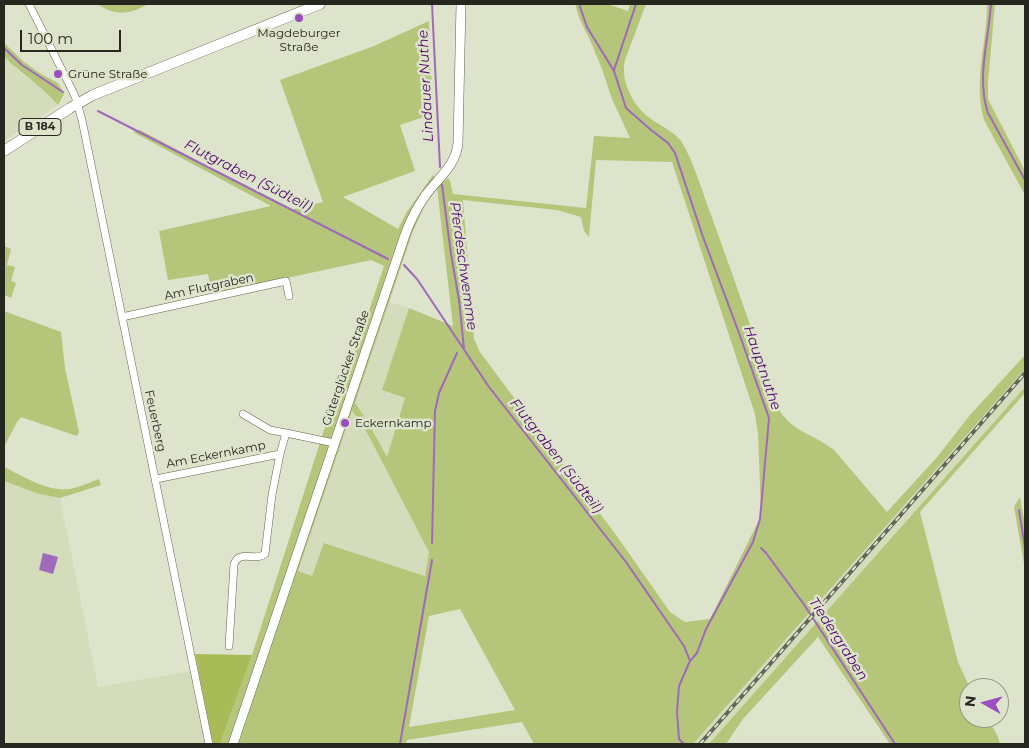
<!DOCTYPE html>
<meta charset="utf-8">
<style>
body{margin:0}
#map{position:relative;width:1029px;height:748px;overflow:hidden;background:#dee4cc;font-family:Montserrat,sans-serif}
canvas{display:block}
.frame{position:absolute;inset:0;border:5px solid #26281f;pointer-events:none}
.north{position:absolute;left:959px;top:678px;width:50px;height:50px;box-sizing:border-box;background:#dee4cc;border:1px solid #949987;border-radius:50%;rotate:277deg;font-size:14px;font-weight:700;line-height:20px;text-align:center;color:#26281f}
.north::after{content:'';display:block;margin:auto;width:18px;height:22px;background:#9b4ec0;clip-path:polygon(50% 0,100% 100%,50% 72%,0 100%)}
.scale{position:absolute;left:20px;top:30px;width:101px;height:22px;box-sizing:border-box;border:2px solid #26281f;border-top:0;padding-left:6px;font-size:15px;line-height:18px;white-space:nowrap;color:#26281f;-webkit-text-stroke:4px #dee4cc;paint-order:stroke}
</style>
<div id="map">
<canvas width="1029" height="748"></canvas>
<div class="frame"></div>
<div class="north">N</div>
<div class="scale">100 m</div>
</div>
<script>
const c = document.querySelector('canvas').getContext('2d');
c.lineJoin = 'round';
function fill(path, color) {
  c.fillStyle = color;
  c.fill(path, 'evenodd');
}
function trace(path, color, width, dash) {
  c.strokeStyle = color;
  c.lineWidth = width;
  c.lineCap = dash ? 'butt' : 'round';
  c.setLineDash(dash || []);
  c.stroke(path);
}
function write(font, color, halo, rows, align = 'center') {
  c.font = font + ' Montserrat,sans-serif';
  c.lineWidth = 5;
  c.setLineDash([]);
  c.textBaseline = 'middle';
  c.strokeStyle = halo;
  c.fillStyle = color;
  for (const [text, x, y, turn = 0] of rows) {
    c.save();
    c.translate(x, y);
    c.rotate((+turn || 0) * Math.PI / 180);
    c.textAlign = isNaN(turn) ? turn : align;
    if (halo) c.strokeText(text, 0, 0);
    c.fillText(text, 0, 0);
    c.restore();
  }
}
fill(new Path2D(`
 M 4,57 L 23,75 L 46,90 L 58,105 L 4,141 Z
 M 389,302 L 409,308 L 382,390 L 405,398 L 387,458 L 366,419 L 355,403 Z
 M 1025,369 L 1025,387 L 709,744 L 693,744 Z
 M 352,411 L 363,425 L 430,552 L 426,576 L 325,543 L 312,576 L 298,571 Z
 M 4,481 L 39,494 L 60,498 L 98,687 L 197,670 L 213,744 L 4,744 Z`), '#d4dcbc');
fill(new Path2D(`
 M 97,4 L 148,4 C 129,15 116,16 97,4 Z
 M 575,4 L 607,4 L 628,11 L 630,4 L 646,4 L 625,60 C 620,80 633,107 651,119 C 662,127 676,132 683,144 C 694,163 703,194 711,215 C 735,280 757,346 780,411 C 794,433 814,434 834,450 L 887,512 L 938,456 L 970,415 L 1025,355 L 1025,369 L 693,744 L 534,744 L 522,722 L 407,740 L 406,744 L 220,744 L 252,655 L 333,402 L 338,403 L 384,266 L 371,260 L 212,294 L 208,274 L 168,280 L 159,231 L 271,206 L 133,132 L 140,130 L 290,210 L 323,202 L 280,80 L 374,46 L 429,21 L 433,114 L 400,125 L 415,171 L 343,197 L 398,229 L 406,213 L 433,175 L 438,186 L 448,178 L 450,181 L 453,194 L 586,208 L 594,136 L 630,138 L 612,99 L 602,69 L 590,40 L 580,20 ZM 596,160 L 672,162 L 755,414 L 758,434 L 761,511 L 759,520 L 710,619 L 685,622 L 670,612 L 616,535 L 480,352 L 474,339 L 463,200 L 557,210 L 581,217 L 584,231 L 589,237 ZM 437,187 L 453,326 L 409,308 L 382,390 L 405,398 L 387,457 L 366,419 L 355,403 L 413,231 L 424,207 ZM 352,411 L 363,425 L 429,552 L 425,576 L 324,543 L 312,576 L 298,571 ZM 460,609 L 515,710 L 409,727 L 429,616 Z
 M 987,4 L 995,4 L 988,82 L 988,99 L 1025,171 L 1025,195 L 984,120 C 973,79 987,44 987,4 Z
 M 4,43 L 24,62 L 41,74 L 58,83 L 64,94 L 58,105 C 42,86 22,74 4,57 Z
 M 4,246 L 11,249 L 7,265 L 15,267 L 11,281 L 16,283 L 11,298 L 4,295 Z
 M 4,311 L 61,332 L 65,368 L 79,432 L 77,436 L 21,417 L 17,422 L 4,447 Z
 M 1025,387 L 1025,393 L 920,512 L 958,662 L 970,688 L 969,718 L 988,718 L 998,737 L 1000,744 L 890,744 L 818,637 L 743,719 L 726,744 L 709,744 Z
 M 4,467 C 23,476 47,492 70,489 C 80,487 90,482 99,479 L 101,485 L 60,498 L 39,494 L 4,481 Z
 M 1020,497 L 1025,525 L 1025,569 L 1014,507 Z`), '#b5c57a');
fill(new Path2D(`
 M 195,654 L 252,655 L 220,744 L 213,744 Z`), '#a9bb57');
fill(new Path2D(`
 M 43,553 L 58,557 L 53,574 L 39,570 Z`), '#9e6ab9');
trace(new Path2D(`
 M 432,4 L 440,167
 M 579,4 L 587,27 L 614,71 L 626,108 L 651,130 L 668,143 L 675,153 L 703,237 L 739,333 L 769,418 L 760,519 L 753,542 L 706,629 L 697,653 L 690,661 L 679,686 L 677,712 L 679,739 L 684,744
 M 991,4 C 989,39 976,78 988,113 L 1025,180
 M 4,48 L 22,65 L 63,92
 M 614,70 L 636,4
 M 98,111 L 388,259
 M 442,185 L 451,254 L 459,300 L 464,348
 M 404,265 L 417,279 L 489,387 L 626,562 L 684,646 L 690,661
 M 1019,510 L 1025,548
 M 432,543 L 435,411 L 439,393 L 457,353
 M 761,548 L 766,553 L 803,603 L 895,744
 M 400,744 L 432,560`), '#9e6ab9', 2);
const street = new Path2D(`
 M 29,4 L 75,96 L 82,120 L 209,744
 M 122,317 L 286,281 L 289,296
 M 243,414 L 270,430 L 286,433
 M 156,479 L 280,454 L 286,433 L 334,443
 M 229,646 L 234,564 C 240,549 255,562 265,554 L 272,495 L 280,454`);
const secondary = new Path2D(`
 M 233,744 L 404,238 C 409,223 416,209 425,196 C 438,178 456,166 458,143 L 461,4`);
const primary = new Path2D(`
 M 4,151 L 70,108 L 93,95 L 320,4`);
trace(street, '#5e634e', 8);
trace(secondary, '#5e634e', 10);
trace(primary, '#5e634e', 11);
trace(street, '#fff', 7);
trace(secondary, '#fff', 9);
trace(primary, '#fff', 10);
const rail = new Path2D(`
 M 700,744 L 1025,373`);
trace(rail, '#626557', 4);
trace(rail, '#dee4cc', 2, [5.5]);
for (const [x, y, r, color] of [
 [299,18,5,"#9b4ec0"],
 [58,74,5,"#9b4ec0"],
 [345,423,5,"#9b4ec0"]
]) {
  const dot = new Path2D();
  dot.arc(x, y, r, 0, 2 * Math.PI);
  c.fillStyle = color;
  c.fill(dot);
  trace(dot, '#dee4cc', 2);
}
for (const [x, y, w] of [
 [40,127,42]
]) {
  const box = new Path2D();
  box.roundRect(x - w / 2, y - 8.5, w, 17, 4);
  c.fillStyle = '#dee4cc';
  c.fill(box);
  trace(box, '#26281f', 1);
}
write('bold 11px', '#26281f', null, [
 ["B 184",40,127]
]);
write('12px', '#26281f', '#dee4cc', [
 ["Magdeburger",299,33,"center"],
 ["Straße",299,47,"center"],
 ["Grüne Straße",68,74],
 ["Eckernkamp",355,423]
], 'left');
write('12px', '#26281f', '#dee4cc', [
 ["Am Flutgraben",209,287,-12],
 ["Güterglücker Straße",346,368,-71],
 ["Feuerberg",155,421,78],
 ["Am Eckernkamp",216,455,-11]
]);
write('italic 14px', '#51076d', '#dee4cc', [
 ["Lindauer Nuthe",426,86,-93],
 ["Flutgraben (Südteil)",248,176,27],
 ["Pferdeschwemme",463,266,82],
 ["Hauptnuthe",762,368,71],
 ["Flutgraben (Südteil)",556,456,52],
 ["Tiedergraben",838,639,57]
]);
</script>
